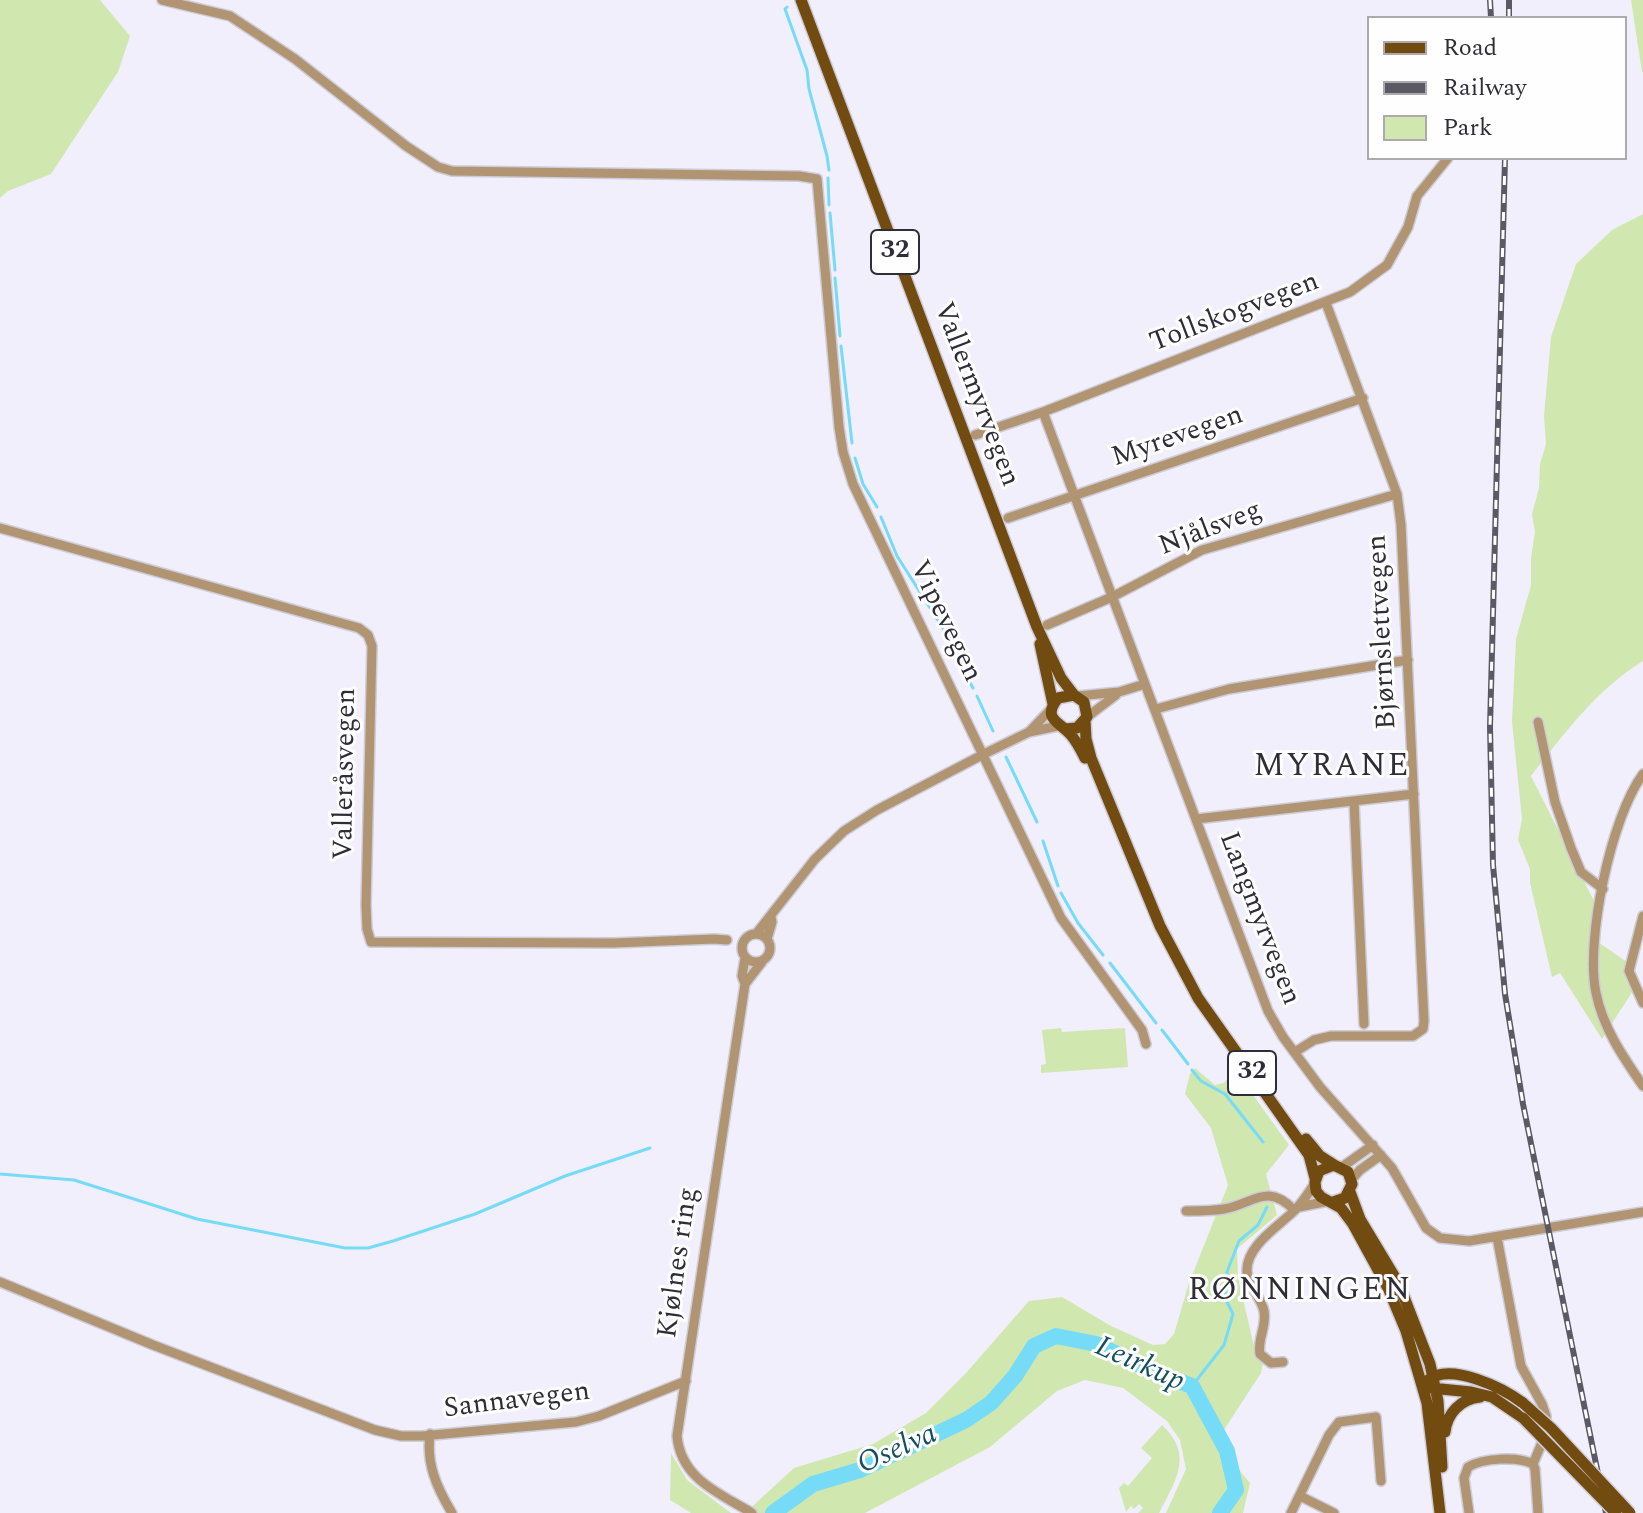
<!DOCTYPE html>
<meta charset="utf-8">
<style>
body{margin:0}
#map{position:relative;width:1643px;height:1513px;overflow:hidden;background:#f1effb;font-family:Spectral,serif}
canvas{display:block}
.legend{position:absolute;left:1367px;top:16px;width:260px;height:144px;box-sizing:border-box;background:#fefefe;border:2px solid #abaaaf;margin:0;padding:10px 14px;list-style:none;font-size:24px;color:#2f2d38}
.legend li{display:flex;align-items:center;gap:16px;height:40px}
.legend b{width:40px;border:2px solid #abaaaf}
</style>
<div id="map">
<canvas width="1643" height="1513"></canvas>
<ul class="legend">
<li><b style="height:10px;background:#724b11"></b>Road</li>
<li><b style="height:10px;background:#5b5964"></b>Railway</li>
<li><b style="height:22px;background:#d0e8b0"></b>Park</li>
</ul>
</div>
<script>
const c = document.querySelector('canvas').getContext('2d');
c.lineJoin = 'round';
function fill(path, color) {
  c.fillStyle = color;
  c.fill(path, 'evenodd');
}
function trace(path, color, width, dash) {
  c.strokeStyle = color;
  c.lineWidth = width;
  c.lineCap = dash ? 'butt' : 'round';
  c.setLineDash(dash || []);
  c.stroke(path);
}
function write(font, color, halo, rows, align = 'center') {
  c.font = font + ' Spectral,serif';
  c.lineWidth = 6;
  c.setLineDash([]);
  c.textBaseline = 'middle';
  c.strokeStyle = halo;
  c.fillStyle = color;
  for (const [text, x, y, turn = 0] of rows) {
    c.save();
    c.translate(x, y);
    c.rotate((+turn || 0) * Math.PI / 180);
    c.textAlign = isNaN(turn) ? turn : align;
    if (halo) c.strokeText(text, 0, 0);
    c.fillText(text, 0, 0);
    c.restore();
  }
}
fill(new Path2D(`
 M 0,0 L 100,0 L 130,36 L 118,72 L 51,174 L 8,191 L 0,198 Z
 M 1631,0 L 1643,0 L 1643,72 L 1642,72 Z
 M 1643,214 L 1643,661 C 1597,689 1564,734 1531,776 L 1597,907 L 1591,937 L 1631,965 L 1634,989 L 1602,1039 L 1560,973 L 1552,977 L 1530,883 L 1530,869 L 1518,840 L 1522,819 L 1512,722 L 1516,639 L 1531,585 L 1531,558 L 1535,532 L 1532,514 L 1539,488 L 1540,464 L 1546,444 L 1544,416 L 1551,337 L 1576,264 L 1612,230 Z
 M 1061,1028 L 1062,1032 L 1125,1028 L 1128,1067 L 1041,1073 L 1041,1065 L 1046,1064 L 1042,1030 Z
 M 1195,1068 L 1215,1085 L 1224,1083 L 1235,1070 L 1289,1145 L 1266,1174 L 1277,1215 L 1237,1249 L 1238,1278 L 1254,1346 L 1264,1358 L 1261,1373 L 1216,1442 L 1250,1483 L 1243,1513 L 1166,1513 L 1186,1469 L 1180,1440 L 1167,1421 L 1123,1388 L 1085,1380 L 1057,1391 L 990,1447 L 865,1513 L 745,1513 L 794,1468 L 873,1444 L 926,1413 L 966,1373 L 1029,1301 L 1062,1297 L 1111,1326 L 1153,1345 L 1165,1344 L 1174,1334 L 1189,1283 L 1228,1185 L 1211,1128 L 1185,1094 L 1190,1074 Z
 M 1162,1425 C 1194,1455 1176,1480 1159,1513 L 1138,1513 L 1143,1508 L 1139,1504 L 1134,1509 L 1131,1506 L 1126,1512 L 1119,1488 L 1124,1483 L 1128,1486 L 1152,1458 L 1141,1448 Z
 M 671,1453 L 687,1480 L 731,1513 L 691,1513 L 670,1500 Z`), '#d0e8b0');
trace(new Path2D(`
 M 787,7 L 785,9 L 807,70 L 809,89 L 827,156 L 829,170
 M 828,178 L 829,205
 M 830,213 L 835,270
 M 835,278 L 840,336
 M 841,346 L 852,443
 M 855,458 L 863,484 L 877,507
 M 881,517 L 897,556 L 946,633
 M 949,644 L 973,688
 M 977,696 L 993,731
 M 1006,757 L 1037,822
 M 1043,841 L 1058,886
 M 1061,893 L 1078,923 L 1103,955
 M 1110,963 L 1156,1023
 M 1162,1030 L 1188,1064
 M 1192,1070 L 1201,1081 L 1225,1094 L 1263,1142
 M 0,1174 L 74,1180 L 197,1219 L 345,1248 L 368,1248 L 393,1241 L 475,1214 L 565,1176 L 650,1148
 M 1192,1386 L 1224,1345 L 1233,1314 L 1225,1298 L 1227,1272 L 1239,1241 L 1258,1225 L 1267,1207`), '#75dbf7', 3);
trace(new Path2D(`
 M 773,1513 L 813,1484 L 860,1470 L 966,1420 L 991,1403 L 1015,1376 L 1034,1346 L 1056,1336 L 1096,1344 L 1152,1371 L 1192,1386 L 1227,1451 L 1236,1490 L 1220,1513`), '#75dbf7', 16);
const minor = new Path2D(`
 M 162,0 L 230,16 L 295,59 L 406,146 L 438,167 L 452,171 L 799,176 L 817,179 L 839,427 L 843,452 L 853,484 L 1061,918 L 1142,1030 L 1146,1044
 M 1043,412 L 1145,684
 M 975,435 L 1043,412 L 1350,292 L 1387,265 L 1408,227 L 1417,196 L 1448,158
 M 1008,518 L 1363,398
 M 0,528 L 359,628 L 368,635 L 372,646 L 366,905 L 367,929 L 371,942 L 614,943 L 714,939 L 727,940
 M 1047,625 L 1112,597 L 1202,550 L 1397,494
 M 1078,696 L 1119,692 L 1145,684 L 1268,1011 L 1283,1037 L 1320,1087 L 1392,1168 L 1426,1228 L 1440,1238 L 1469,1241 L 1643,1212
 M 1156,709 L 1229,689 L 1408,660
 M 1087,717 L 1116,695
 M 1538,722 L 1555,802 L 1571,848 L 1581,872 L 1603,889
 M 1029,732 L 1052,708
 M 1643,774 C 1611,817 1585,941 1596,993 C 1603,1028 1623,1057 1643,1086
 M 1354,801 L 1364,1024
 M 1196,819 L 1414,794
 M 1643,916 L 1629,971 L 1643,1003
 M742 948a14 14 0 1 1 28 0a14 14 0 1 1-28 0Z
 M 756,934 L 815,859 L 844,831 L 877,810 L 984,754 L 1029,732 L 1058,726
 M 767,939 L 772,922 L 771,917
 M 745,958 L 742,976 L 745,984 L 677,1436 C 681,1479 719,1493 752,1513
 M 745,984 L 762,962
 M 1295,1052 L 1314,1040 L 1331,1036 L 1413,1036 L 1423,1029 L 1424,1021 L 1401,525 L 1397,494 L 1326,303
 M 1342,1167 L 1373,1145
 M 1352,1179 L 1360,1170 L 1381,1155
 M 1299,1207 L 1329,1201
 M 1186,1211 C 1199,1211 1212,1211 1224,1209 C 1253,1204 1267,1182 1294,1210
 M 1497,1237 L 1521,1366 L 1542,1404 L 1546,1416 L 1546,1433 L 1533,1464
 M 0,1282 L 153,1345 L 375,1430 L 401,1436 L 422,1436 L 576,1422 L 599,1416 L 686,1381
 M 1283,1362 L 1271,1363 L 1260,1354 C 1257,1339 1267,1327 1264,1311 C 1261,1297 1247,1285 1247,1271 C 1246,1245 1281,1225 1297,1208 C 1303,1201 1310,1191 1315,1183
 M 430,1434 C 426,1464 437,1488 452,1513
 M 1300,1496 L 1334,1513
 M 1291,1513 L 1329,1435 L 1339,1422 L 1376,1417 L 1381,1481
 M 1469,1513 L 1464,1478 L 1468,1467 C 1483,1458 1518,1456 1533,1464 L 1535,1469 L 1538,1513`);
const major = new Path2D(`
 M 801,0 L 1037,627 L 1061,678 L 1074,695
 M 1040,644 L 1053,704
 M 1085,720 L 1086,739 L 1091,758 L 1160,926 L 1198,998 L 1309,1155 L 1315,1178
 M 1065,729 L 1077,728 L 1087,717 L 1084,702 L 1074,695 L 1058,698 C 1041,719 1060,722 1071,735 C 1077,742 1081,750 1085,758
 M 1306,1139 L 1320,1156 L 1334,1165
 M 1350,1192 L 1360,1219 L 1399,1284 L 1430,1364 L 1438,1401 L 1442,1467
 M 1333,1202 L 1345,1198 L 1352,1184 L 1348,1172 L 1334,1165 L 1319,1171 L 1315,1182 L 1316,1191 L 1321,1197 L 1341,1208 L 1353,1224 L 1388,1288 L 1406,1331 L 1427,1403 L 1440,1513
 M 1428,1380 C 1451,1362 1503,1388 1523,1403
 M 1431,1388 L 1471,1392 L 1492,1397 L 1523,1418
 M 1445,1432 C 1447,1413 1461,1399 1480,1397`);
trace(minor, '#ceccd8', 12);
trace(major, '#ceccd8', 14);
trace(minor, '#b19573', 9);
trace(major, '#724b11', 11);
const rail = new Path2D(`
 M 1490,0 L 1491,18
 M 1509,18 L 1509,0
 M 1505,158 L 1490,727 L 1493,865 L 1505,994 L 1523,1104 L 1606,1513`);
trace(rail, '#5b5964', 6);
trace(rail, '#fefefe', 3, [9]);
const majorBridge = new Path2D(`
 M 1523,1403 L 1551,1428 L 1630,1513
 M 1523,1418 L 1616,1513`);
trace(majorBridge, '#ceccd8', 14, []);
trace(majorBridge, '#724b11', 11);
for (const [x, y, w] of [
 [895,252,48],
 [1252,1073,48]
]) {
  const box = new Path2D();
  box.roundRect(x - w / 2, y - 22, w, 44, 6);
  c.fillStyle = '#fefefe';
  c.fill(box);
  trace(box, '#2f2d38', 2);
}
write('bold 26px', '#2f2d38', null, [
 ["32",895,252],
 ["32",1252,1073]
]);
write('28px', '#2f2d38', '#fefefe', [
 ["Tollskogvegen",1235,314,-21],
 ["Vallermyrvegen",975,395,69],
 ["Myrevegen",1178,438,-19],
 ["Njålsveg",1211,530,-21],
 ["Vipevegen",944,622,64],
 ["Bjørnslettvegen",1384,632,-93],
 ["Valleråsvegen",347,774,-89],
 ["Langmyrvegen",1258,919,69],
 ["Kjølnes ring",680,1263,-82],
 ["Sannavegen",517,1402,-7]
]);
write('italic 30px', '#134f5e', '#fefefe', [
 ["Leirkup",1139,1366,24],
 ["Oselva",898,1451,-24]
]);
c.letterSpacing = '2px';
write('32px', '#2f2d38', '#fefefe', [
 ["MYRANE",1332,769],
 ["RØNNINGEN",1300,1293]
]);
c.letterSpacing = '0px';
</script>
